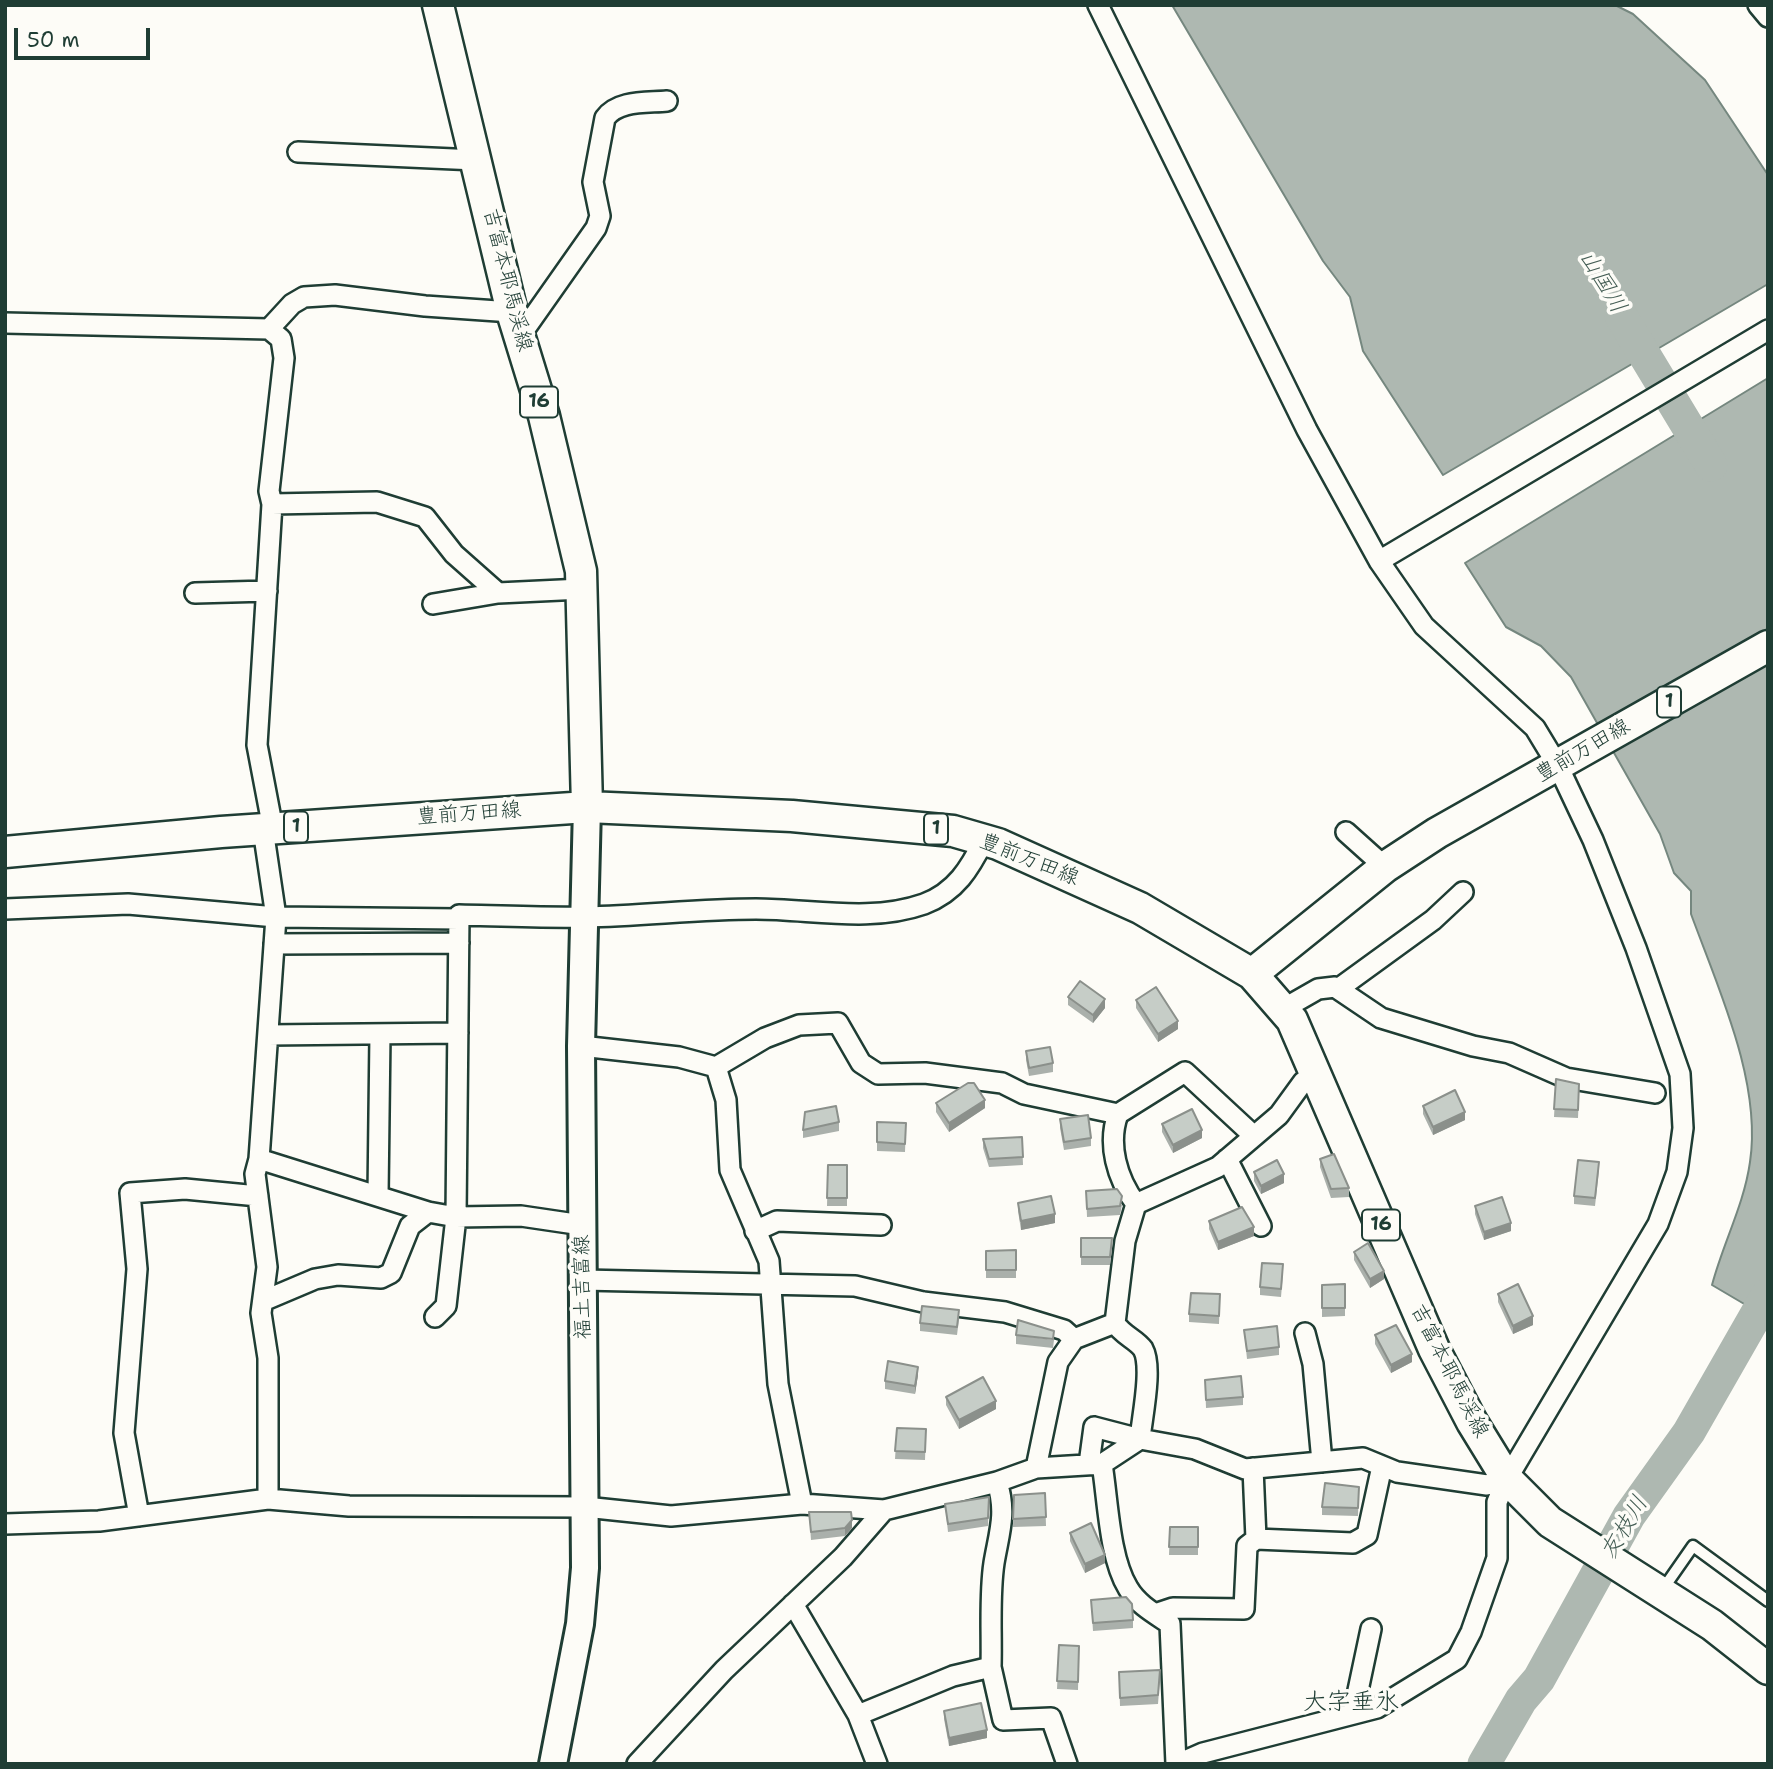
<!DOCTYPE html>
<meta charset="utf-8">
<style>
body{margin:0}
#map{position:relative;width:1773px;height:1769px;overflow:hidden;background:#fdfcf7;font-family:"Shantell Sans",sans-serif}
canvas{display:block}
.frame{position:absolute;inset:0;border:7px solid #1f3d34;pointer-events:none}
.scale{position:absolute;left:14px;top:28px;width:136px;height:32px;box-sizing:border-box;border:4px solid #1f3d34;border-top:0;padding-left:9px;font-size:21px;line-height:24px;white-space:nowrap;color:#1f3d34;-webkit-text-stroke:5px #fdfcf7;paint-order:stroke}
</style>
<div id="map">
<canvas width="1773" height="1769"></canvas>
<div class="frame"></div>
<div class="scale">50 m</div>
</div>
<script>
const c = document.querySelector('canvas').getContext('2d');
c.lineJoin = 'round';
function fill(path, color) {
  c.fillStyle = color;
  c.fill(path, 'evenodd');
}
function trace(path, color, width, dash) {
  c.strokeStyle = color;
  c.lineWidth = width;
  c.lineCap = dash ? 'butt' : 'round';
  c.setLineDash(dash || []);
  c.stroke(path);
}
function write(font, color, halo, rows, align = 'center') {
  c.font = font + ' "Shantell Sans","Klee One",sans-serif';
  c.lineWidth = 7;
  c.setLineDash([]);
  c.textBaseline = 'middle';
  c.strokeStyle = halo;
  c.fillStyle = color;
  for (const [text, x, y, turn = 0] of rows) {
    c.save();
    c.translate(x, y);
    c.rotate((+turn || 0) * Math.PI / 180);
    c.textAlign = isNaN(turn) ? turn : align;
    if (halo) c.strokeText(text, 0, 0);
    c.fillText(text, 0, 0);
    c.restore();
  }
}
const water = new Path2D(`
 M 1172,5 L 1615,5 L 1633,14 L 1705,80 L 1768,175 L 1768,284 L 1443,475 L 1363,351 L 1350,297 L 1323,261 Z
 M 1768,378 L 1768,1318 L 1712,1285 C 1723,1243 1744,1205 1750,1162 C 1762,1082 1718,988 1691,914 L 1691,891 L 1674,873 L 1660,834 L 1571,677 L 1541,646 L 1506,627 L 1465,563 Z`);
fill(water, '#aeb8b1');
trace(water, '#75877f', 2);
trace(new Path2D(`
 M 1621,316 L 1711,465
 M 1484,1764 L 1521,1700 L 1539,1679 L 1629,1516 L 1689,1432 L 1768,1294`), '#aeb8b1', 33);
const lane = new Path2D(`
 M 1663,1589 L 1693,1546 L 1768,1601`);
const street = new Path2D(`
 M 1098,5 L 1307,430 L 1379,561 L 1424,626 L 1535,728 L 1558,766 L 1593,840 L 1636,948 L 1680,1074 L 1683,1128 L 1677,1172 L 1658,1224 L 1507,1479 L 1497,1502 L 1497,1558 L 1471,1632 L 1457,1659 L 1377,1708 L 1203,1753 L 1178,1764
 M 1758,5 L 1768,17
 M 298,152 L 476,160
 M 5,323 L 269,329 L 281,339 L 284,358 L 269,491 L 272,504
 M 269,329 L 292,304 L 304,297 L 335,295 L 425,306 L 512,312
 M 520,336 L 596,228 L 600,216 L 593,182 L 605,118 C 618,100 646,103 667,101
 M 1379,561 L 1768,330
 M 195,593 L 267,591
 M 433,604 L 498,593
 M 263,829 L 276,917 L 259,1159 L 255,1174 L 267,1267 L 261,1313 L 268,1358 L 268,1499
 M 273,829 L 257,745 L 272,504 L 377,502 L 425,517 L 454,554 L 498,593 L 582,589
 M 1346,832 L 1385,867
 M 5,909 L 128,904 L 276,917 L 459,919
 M 274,944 L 459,943
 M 1338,989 L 1433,920 L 1463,892
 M 1283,1009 L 1318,989 L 1335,987 L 1381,1018 L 1473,1046 L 1509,1053 L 1566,1078 L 1655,1093
 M 268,1035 L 458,1033
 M 581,1046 L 679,1057 L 716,1067 L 765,1038 L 799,1025 L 838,1023 L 861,1063 L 878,1074 L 925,1073 L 1002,1083 L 1024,1094 L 1118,1114 L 1185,1072 L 1254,1136
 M 716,1067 L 726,1100 L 730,1170 L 769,1261 L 778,1384 L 802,1504
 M 1118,1114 C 1107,1144 1117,1179 1136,1204
 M 259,1159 L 428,1212 L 456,1217 L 521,1216 L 582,1225
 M 1227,1159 L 1261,1226
 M 378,1196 L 380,1034
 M 755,1231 L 777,1221 L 881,1225
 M 583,1280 L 855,1286 L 923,1302 L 1005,1312 L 1064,1330 L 1074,1339
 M 263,1301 L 315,1279 L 338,1275 L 381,1278 L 391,1273 L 410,1226 L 428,1212
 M 435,1317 L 446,1306 L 456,1217 L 459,915 C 501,916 544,918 586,917 C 643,916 699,909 756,909 C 812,909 870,923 924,904 C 956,892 970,868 984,840
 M 1305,1333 L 1313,1364 L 1322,1462
 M 1089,1464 L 1094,1427 L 1140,1439 C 1142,1417 1153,1367 1143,1349 C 1136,1339 1122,1335 1115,1323
 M 1102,1464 C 1108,1500 1109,1557 1128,1588 C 1137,1604 1155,1614 1170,1624 L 1176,1764
 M 1036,1468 L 1058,1362 L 1074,1339 L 1115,1323 L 1125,1241 L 1136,1204 L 1218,1167 L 1279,1115 L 1303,1082 L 1316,1073
 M 139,1516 L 124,1433 L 137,1269 L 130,1193 L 185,1189 L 258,1196
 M 5,1524 L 99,1521 L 268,1499 L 349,1506 L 585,1507 L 671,1516 L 802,1504 L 884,1510 L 997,1482 L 1036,1468 L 1102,1464 L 1140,1439 L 1195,1449 L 1245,1469 L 1363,1458 L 1397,1472 L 1487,1485 L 1507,1479
 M 1256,1539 L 1353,1543 L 1367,1535 L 1382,1466
 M 793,1604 L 858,1715 L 877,1764
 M 1155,1614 L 1173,1608 L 1244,1609 L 1247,1546 L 1256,1539 L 1253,1468
 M 991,1667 L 1003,1720 L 1051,1718 L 1067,1764
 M 1353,1714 L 1371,1629
 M 858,1715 L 953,1676 L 991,1667 C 992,1633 989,1596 994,1563 C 999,1533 1007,1513 997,1482
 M 637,1764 L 724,1670 L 843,1557 L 884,1510`);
const secondary = new Path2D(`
 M 553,1764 L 580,1624 L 585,1568 L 581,1046 L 587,807`);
const primary = new Path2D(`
 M 438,5 L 512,312 L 544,416 L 581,571 L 587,807
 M 5,852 L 221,832 L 587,807 L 792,816 L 953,831 L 998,844 L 1140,908 L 1252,974 L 1292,1020 L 1434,1349 L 1472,1422 L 1507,1479 L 1550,1522 L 1712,1625 L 1768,1669
 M 1252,974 L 1385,867 L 1437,833 L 1768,646`);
trace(lane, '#1f3d34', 15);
trace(street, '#1f3d34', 24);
trace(secondary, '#1f3d34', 32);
trace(primary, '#1f3d34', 35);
trace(lane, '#fdfcf7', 10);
trace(street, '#fdfcf7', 19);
trace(secondary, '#fdfcf7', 26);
trace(primary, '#fdfcf7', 30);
fill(new Path2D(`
 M 1068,997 L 1105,1008 L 1093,1023 L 1068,1005 Z
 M 1136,1000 L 1178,1029 L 1158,1042 L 1136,1008 Z
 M 1026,1051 L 1053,1063 L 1053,1072 L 1029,1076 L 1026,1060 Z
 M 1556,1079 L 1579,1093 L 1578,1118 L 1554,1117 Z
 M 936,1103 L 985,1108 L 949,1132 L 936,1112 Z
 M 1423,1106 L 1465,1120 L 1433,1135 L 1423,1114 Z
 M 1060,1119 L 1091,1138 L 1091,1146 L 1064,1150 L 1060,1128 Z
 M 839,1122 L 839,1131 L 803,1138 L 803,1130 Z
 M 877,1122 L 906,1123 L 905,1152 L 877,1151 Z
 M 1162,1124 L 1202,1138 L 1173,1153 L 1162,1132 Z
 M 1022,1137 L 1023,1165 L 989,1167 L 983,1148 L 983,1139 Z
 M 1320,1159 L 1349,1188 L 1349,1197 L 1331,1198 L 1320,1167 Z
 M 828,1165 L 847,1165 L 847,1206 L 827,1206 Z
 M 1599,1170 L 1595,1206 L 1574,1204 L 1574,1196 Z
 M 1254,1172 L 1284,1183 L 1261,1194 L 1254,1181 Z
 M 1086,1191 L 1122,1205 L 1120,1215 L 1087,1217 Z
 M 1018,1203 L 1055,1223 L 1021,1230 L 1018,1211 Z
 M 1475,1206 L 1511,1231 L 1484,1240 L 1475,1214 Z
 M 1209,1221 L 1254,1236 L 1218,1250 L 1209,1229 Z
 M 1081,1238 L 1112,1247 L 1110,1265 L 1081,1265 Z
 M 1016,1250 L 1016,1278 L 986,1278 L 986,1251 Z
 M 1354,1252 L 1384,1279 L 1370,1288 L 1354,1260 Z
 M 1283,1273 L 1281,1297 L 1260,1295 L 1260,1287 Z
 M 1345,1284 L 1345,1316 L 1322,1317 L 1322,1285 Z
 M 1220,1294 L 1219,1324 L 1189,1322 L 1189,1314 Z
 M 1498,1294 L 1533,1325 L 1513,1334 L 1498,1302 Z
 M 959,1319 L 957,1335 L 920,1331 L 920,1323 Z
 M 1244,1330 L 1279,1347 L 1279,1355 L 1247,1359 Z
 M 1016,1335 L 1054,1340 L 1053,1348 L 1016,1344 Z
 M 1375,1335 L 1412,1362 L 1391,1373 L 1375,1344 Z
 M 918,1375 L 915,1394 L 885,1389 L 885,1381 Z
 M 1205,1380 L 1243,1397 L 1243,1405 L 1206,1408 Z
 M 946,1397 L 996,1409 L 959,1429 L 946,1405 Z
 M 897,1428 L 926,1429 L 925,1460 L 895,1459 Z
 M 1359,1487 L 1358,1516 L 1322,1515 L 1322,1507 Z
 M 1045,1493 L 1046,1526 L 1013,1527 L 1014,1495 Z
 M 989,1497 L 988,1526 L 948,1532 L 945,1504 Z
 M 809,1512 L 852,1528 L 845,1536 L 811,1540 Z
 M 1170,1527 L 1198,1527 L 1198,1555 L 1169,1555 Z
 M 1070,1533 L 1105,1563 L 1085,1573 L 1070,1541 Z
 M 1091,1600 L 1133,1620 L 1133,1628 L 1093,1631 Z
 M 1059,1645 L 1079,1646 L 1078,1690 L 1057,1689 Z
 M 1119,1672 L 1160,1678 L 1158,1704 L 1120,1706 Z
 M 944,1711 L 987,1738 L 949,1746 L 944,1719 Z`), '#aab0ab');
fill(new Path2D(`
 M 1105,999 L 1105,1008 L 1093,1023 L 1093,1015 Z
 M 1178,1021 L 1178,1029 L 1158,1042 L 1158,1034 Z
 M 985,1100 L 985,1108 L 949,1132 L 949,1123 Z
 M 1465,1112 L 1465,1120 L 1433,1135 L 1433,1127 Z
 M 1202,1130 L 1202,1138 L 1173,1153 L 1173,1145 Z
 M 1284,1174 L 1284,1183 L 1261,1194 L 1261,1186 Z
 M 1055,1214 L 1055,1223 L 1021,1230 L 1021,1221 Z
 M 1511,1223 L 1511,1231 L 1484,1240 L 1484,1232 Z
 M 1254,1227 L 1254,1236 L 1218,1250 L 1218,1242 Z
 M 1384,1271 L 1384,1279 L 1370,1288 L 1370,1279 Z
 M 1533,1316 L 1533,1325 L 1513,1334 L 1513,1326 Z
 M 1412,1354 L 1412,1362 L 1391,1373 L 1391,1365 Z
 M 918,1367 L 918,1375 L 915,1394 L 915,1386 Z
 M 996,1401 L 996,1409 L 959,1429 L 959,1420 Z
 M 852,1520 L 852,1528 L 845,1536 L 845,1528 Z
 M 1105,1555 L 1105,1563 L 1085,1573 L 1085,1564 Z
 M 987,1730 L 987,1738 L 949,1746 L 949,1738 Z`), '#8b908b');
const building = new Path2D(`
 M 1080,981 L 1105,999 L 1093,1015 L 1068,997 Z
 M 1156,987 L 1178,1021 L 1158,1034 L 1136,1000 Z
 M 1050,1047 L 1053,1063 L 1029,1068 L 1026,1051 Z
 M 1556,1079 L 1579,1084 L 1578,1110 L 1554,1109 Z
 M 968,1083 L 974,1083 L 985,1100 L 949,1123 L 936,1103 Z
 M 1455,1090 L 1465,1112 L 1433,1127 L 1423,1106 Z
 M 836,1106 L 839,1122 L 803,1130 L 805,1112 Z
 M 1192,1109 L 1202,1130 L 1173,1145 L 1162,1124 Z
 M 1088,1115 L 1091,1138 L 1064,1142 L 1060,1119 Z
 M 877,1122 L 906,1123 L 905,1144 L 877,1142 Z
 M 1022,1137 L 1023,1157 L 989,1159 L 983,1139 Z
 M 1334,1154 L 1349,1188 L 1331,1189 L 1320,1159 Z
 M 1277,1160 L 1284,1174 L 1261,1186 L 1254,1172 Z
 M 1578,1160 L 1599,1162 L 1595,1198 L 1574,1196 Z
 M 828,1165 L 847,1165 L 847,1198 L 827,1198 Z
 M 1117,1189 L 1122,1196 L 1120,1206 L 1087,1209 L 1086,1191 Z
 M 1051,1196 L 1055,1214 L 1021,1221 L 1018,1203 Z
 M 1502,1197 L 1511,1223 L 1484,1232 L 1475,1206 Z
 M 1242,1207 L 1254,1227 L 1218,1242 L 1209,1221 Z
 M 1081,1238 L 1112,1238 L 1110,1257 L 1081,1257 Z
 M 1368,1243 L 1384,1271 L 1370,1279 L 1354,1252 Z
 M 1016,1250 L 1016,1270 L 986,1270 L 986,1251 Z
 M 1262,1263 L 1283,1264 L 1281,1289 L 1260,1287 Z
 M 1345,1284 L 1345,1308 L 1322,1308 L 1322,1285 Z
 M 1518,1284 L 1533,1316 L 1513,1326 L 1498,1294 Z
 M 1191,1293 L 1220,1294 L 1219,1316 L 1189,1314 Z
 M 922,1306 L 959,1310 L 957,1327 L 920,1323 Z
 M 1018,1320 L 1054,1331 L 1053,1339 L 1016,1335 Z
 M 1396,1325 L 1412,1354 L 1391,1365 L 1375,1335 Z
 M 1277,1326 L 1279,1347 L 1247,1351 L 1244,1330 Z
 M 888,1361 L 918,1367 L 915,1386 L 885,1381 Z
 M 1241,1376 L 1243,1397 L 1206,1400 L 1205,1380 Z
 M 983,1377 L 996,1401 L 959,1420 L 946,1397 Z
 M 897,1428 L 926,1429 L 925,1452 L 895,1451 Z
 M 1325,1483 L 1359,1487 L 1358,1508 L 1322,1507 Z
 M 1045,1493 L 1046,1517 L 1013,1519 L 1014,1495 Z
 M 989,1497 L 988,1518 L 948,1524 L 945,1504 Z
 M 809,1512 L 851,1512 L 852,1520 L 845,1528 L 811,1532 Z
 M 1091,1523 L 1105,1555 L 1085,1564 L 1070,1533 Z
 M 1170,1527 L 1198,1527 L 1198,1547 L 1169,1547 Z
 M 1126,1597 L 1132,1604 L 1133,1620 L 1093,1623 L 1091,1600 Z
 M 1059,1645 L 1079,1646 L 1078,1682 L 1057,1681 Z
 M 1160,1670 L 1158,1695 L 1120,1698 L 1119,1672 Z
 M 981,1703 L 987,1730 L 949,1738 L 944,1711 Z`);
fill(building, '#c6cdc7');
trace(building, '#8b908b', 2);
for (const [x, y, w] of [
 [539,402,38],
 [1669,702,24],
 [296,827,24],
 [936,829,24],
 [1381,1225,38]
]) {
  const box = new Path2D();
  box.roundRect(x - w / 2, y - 15.5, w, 31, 5);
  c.fillStyle = '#fdfcf7';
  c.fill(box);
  trace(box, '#1f3d34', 2);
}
write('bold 19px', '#1f3d34', null, [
 ["16",539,402],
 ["1",1669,702],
 ["1",296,827],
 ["1",936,829],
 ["16",1381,1225]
]);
write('21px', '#1f3d34', '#fdfcf7', [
 ["吉富本耶馬渓線",507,280,76],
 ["豊前万田線",1583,751,-30],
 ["豊前万田線",469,814,-4],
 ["豊前万田線",1029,860,22],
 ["福土吉富線",583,1287,-91],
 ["吉富本耶馬渓線",1449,1371,63]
]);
write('italic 23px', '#435c53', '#fdfcf7', [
 ["山国川",1602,282,59],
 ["友枝川",1625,1528,-59]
]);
write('24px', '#1f3d34', '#fdfcf7', [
 ["大字垂水",1351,1703]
]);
</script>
